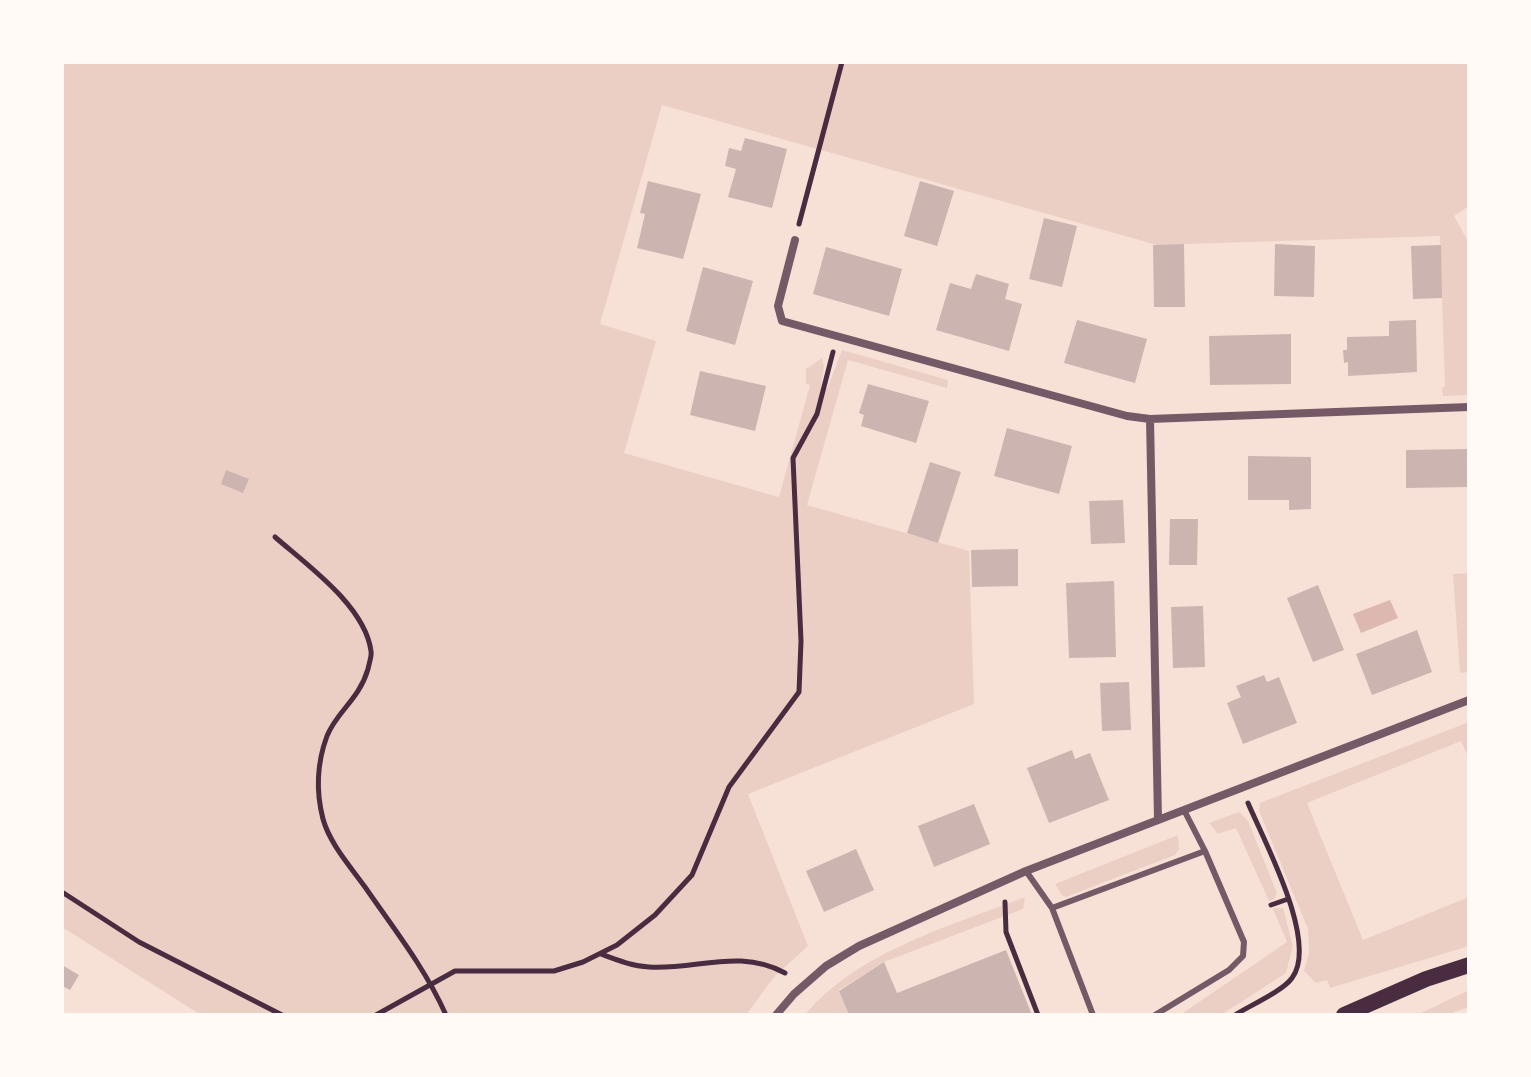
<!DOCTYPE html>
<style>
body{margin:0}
#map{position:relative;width:1531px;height:1077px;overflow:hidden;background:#f7e1d7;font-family:Jost,sans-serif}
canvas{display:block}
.frame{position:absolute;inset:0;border:64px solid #fffaf5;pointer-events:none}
</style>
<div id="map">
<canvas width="1531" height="1077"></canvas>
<div class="frame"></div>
</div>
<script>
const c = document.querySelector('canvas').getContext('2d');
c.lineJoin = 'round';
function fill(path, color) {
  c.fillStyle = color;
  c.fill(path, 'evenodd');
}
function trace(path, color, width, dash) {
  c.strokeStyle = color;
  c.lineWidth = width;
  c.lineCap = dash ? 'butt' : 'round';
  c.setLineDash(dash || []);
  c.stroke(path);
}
fill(new Path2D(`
 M 62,62 L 1469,62 L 1469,206 L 1454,216 L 1469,243 L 1469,395 L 1443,396 L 1442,387 L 1445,387 L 1440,236 L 1157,245 L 662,105 L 600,324 L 656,341 L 624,453 L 779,497 L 810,385 L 806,384 L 806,369 L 822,358 L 824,366 L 821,387 L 827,389 L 842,350 L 948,380 L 947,388 L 848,360 L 807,505 L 969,551 L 974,704 L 748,794 L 808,946 L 774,977 L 746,1015 L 201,1015 L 62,927 Z
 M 1469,573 L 1469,672 L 1460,673 L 1453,574 Z
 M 1469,722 L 1469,759 L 1461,741 L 1307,803 L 1363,940 L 1469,897 L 1469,946 L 1330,988 L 1327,980 L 1316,983 L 1304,971 L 1309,953 L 1308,929 L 1259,811 L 1260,803 Z
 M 1239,812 L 1248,821 L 1277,893 L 1274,899 L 1269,901 L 1236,828 L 1218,834 L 1209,823 Z
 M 1178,835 L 1179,849 L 1175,855 L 1066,897 L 1062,895 L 1055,884 Z
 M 1025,897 L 1023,909 L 884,962 L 839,990 L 848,1013 L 805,1015 C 857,952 950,926 1025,897 Z
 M 1274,908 L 1283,908 L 1293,946 L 1286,973 L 1221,1015 L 1180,1015 L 1287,942 L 1273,909 Z
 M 1469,990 L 1469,1007 L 1446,1015 L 1417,1015 Z`), '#ebcfc5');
fill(new Path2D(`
 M 1390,600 L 1398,618 L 1361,633 L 1353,614 Z`), '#dcb8b0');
fill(new Path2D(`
 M 745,138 L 787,149 L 772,208 L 728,197 L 736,169 L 725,166 L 729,148 L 741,151 Z
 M 648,181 L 701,194 L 683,259 L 637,248 L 645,214 L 640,213 Z
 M 920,181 L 954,191 L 937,246 L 904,236 Z
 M 1044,218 L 1077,226 L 1062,287 L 1029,279 Z
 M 1184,244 L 1185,307 L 1154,307 L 1153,245 Z
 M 1275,244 L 1315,246 L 1314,297 L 1274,296 Z
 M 1441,245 L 1442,298 L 1413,299 L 1411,246 Z
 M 826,247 L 902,269 L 889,316 L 813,294 Z
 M 703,267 L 753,281 L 735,345 L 686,331 Z
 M 976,274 L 1009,284 L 1005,299 L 1022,304 L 1009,351 L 936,330 L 950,283 L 971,289 Z
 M 1077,320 L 1147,339 L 1135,383 L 1064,363 Z
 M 1416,320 L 1417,372 L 1348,376 L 1348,362 L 1344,363 L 1343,350 L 1347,350 L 1347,337 L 1389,336 L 1389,321 Z
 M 1291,334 L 1291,384 L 1210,385 L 1209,336 Z
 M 700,371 L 766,386 L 755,431 L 690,415 Z
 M 868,384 L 929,401 L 916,443 L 861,426 L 864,415 L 859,413 Z
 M 1007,428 L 1072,446 L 1059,494 L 994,476 Z
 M 1469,449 L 1469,487 L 1406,488 L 1406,450 Z
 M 1248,456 L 1311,457 L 1311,509 L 1289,510 L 1289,500 L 1248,500 Z
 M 930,462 L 961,472 L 938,543 L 907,533 Z
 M 226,470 L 249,479 L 243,493 L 221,484 Z
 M 1123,500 L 1125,543 L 1091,544 L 1089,501 Z
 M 1170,519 L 1198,519 L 1197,565 L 1169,565 Z
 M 1018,549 L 1018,586 L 972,587 L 971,550 Z
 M 1114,581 L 1116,657 L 1069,658 L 1066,583 Z
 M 1318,585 L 1344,650 L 1313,662 L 1287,598 Z
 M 1203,606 L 1205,667 L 1173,668 L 1171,607 Z
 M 1417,630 L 1432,672 L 1372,695 L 1356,654 Z
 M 1264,675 L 1267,682 L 1279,677 L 1297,723 L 1243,744 L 1227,703 L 1241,697 L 1236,686 Z
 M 1129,682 L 1131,730 L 1102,731 L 1100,683 Z
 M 1072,750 L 1075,759 L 1090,753 L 1109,800 L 1049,823 L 1027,768 Z
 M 974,804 L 990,844 L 934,867 L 918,826 Z
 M 856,849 L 874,890 L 824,912 L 806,871 Z
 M 1006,950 L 1032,1015 L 849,1015 L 839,991 L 884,962 L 897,993 Z
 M 62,965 L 79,975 L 70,990 L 62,986 Z`), '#ccb4b1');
trace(new Path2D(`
 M 799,224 L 842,62
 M 275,537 C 307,565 365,606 371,651 C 372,656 369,663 368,669 C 359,700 337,711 327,736 C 317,763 316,792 323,819 C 330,844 350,866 365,887 C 394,929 425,968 446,1015
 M 62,892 L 139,942 L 282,1015
 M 1005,902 L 1006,932 L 1038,1015
 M 1271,905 L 1288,899
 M 601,954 C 617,960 632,966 649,967 C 697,970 739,948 785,973
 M 376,1015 L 455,971 L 554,971 L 583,962 L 617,945 L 655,915 L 692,875 L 729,787 L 799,692 L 801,641 L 793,458 L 817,414 L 833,352
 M 1235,1015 C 1249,1006 1283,991 1292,978 C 1319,942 1264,841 1248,803`), '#4a2c40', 5);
trace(new Path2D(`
 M 1026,871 L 1052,908 L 1093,1015
 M 1052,908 L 1205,851
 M 1155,1015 L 1229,970 L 1243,956 L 1244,942 L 1205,851 L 1184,810`), '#755966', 6);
trace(new Path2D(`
 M 795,240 L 778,306 L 782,321 L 1127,416 L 1150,419 L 1469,407
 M 1150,419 L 1158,819
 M 776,1015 L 794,994 L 826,966 L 859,946 L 1026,871 L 1469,700`), '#755966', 8);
trace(new Path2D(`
 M 1344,1015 L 1426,979 L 1469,965`), '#4a2c40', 16);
</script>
